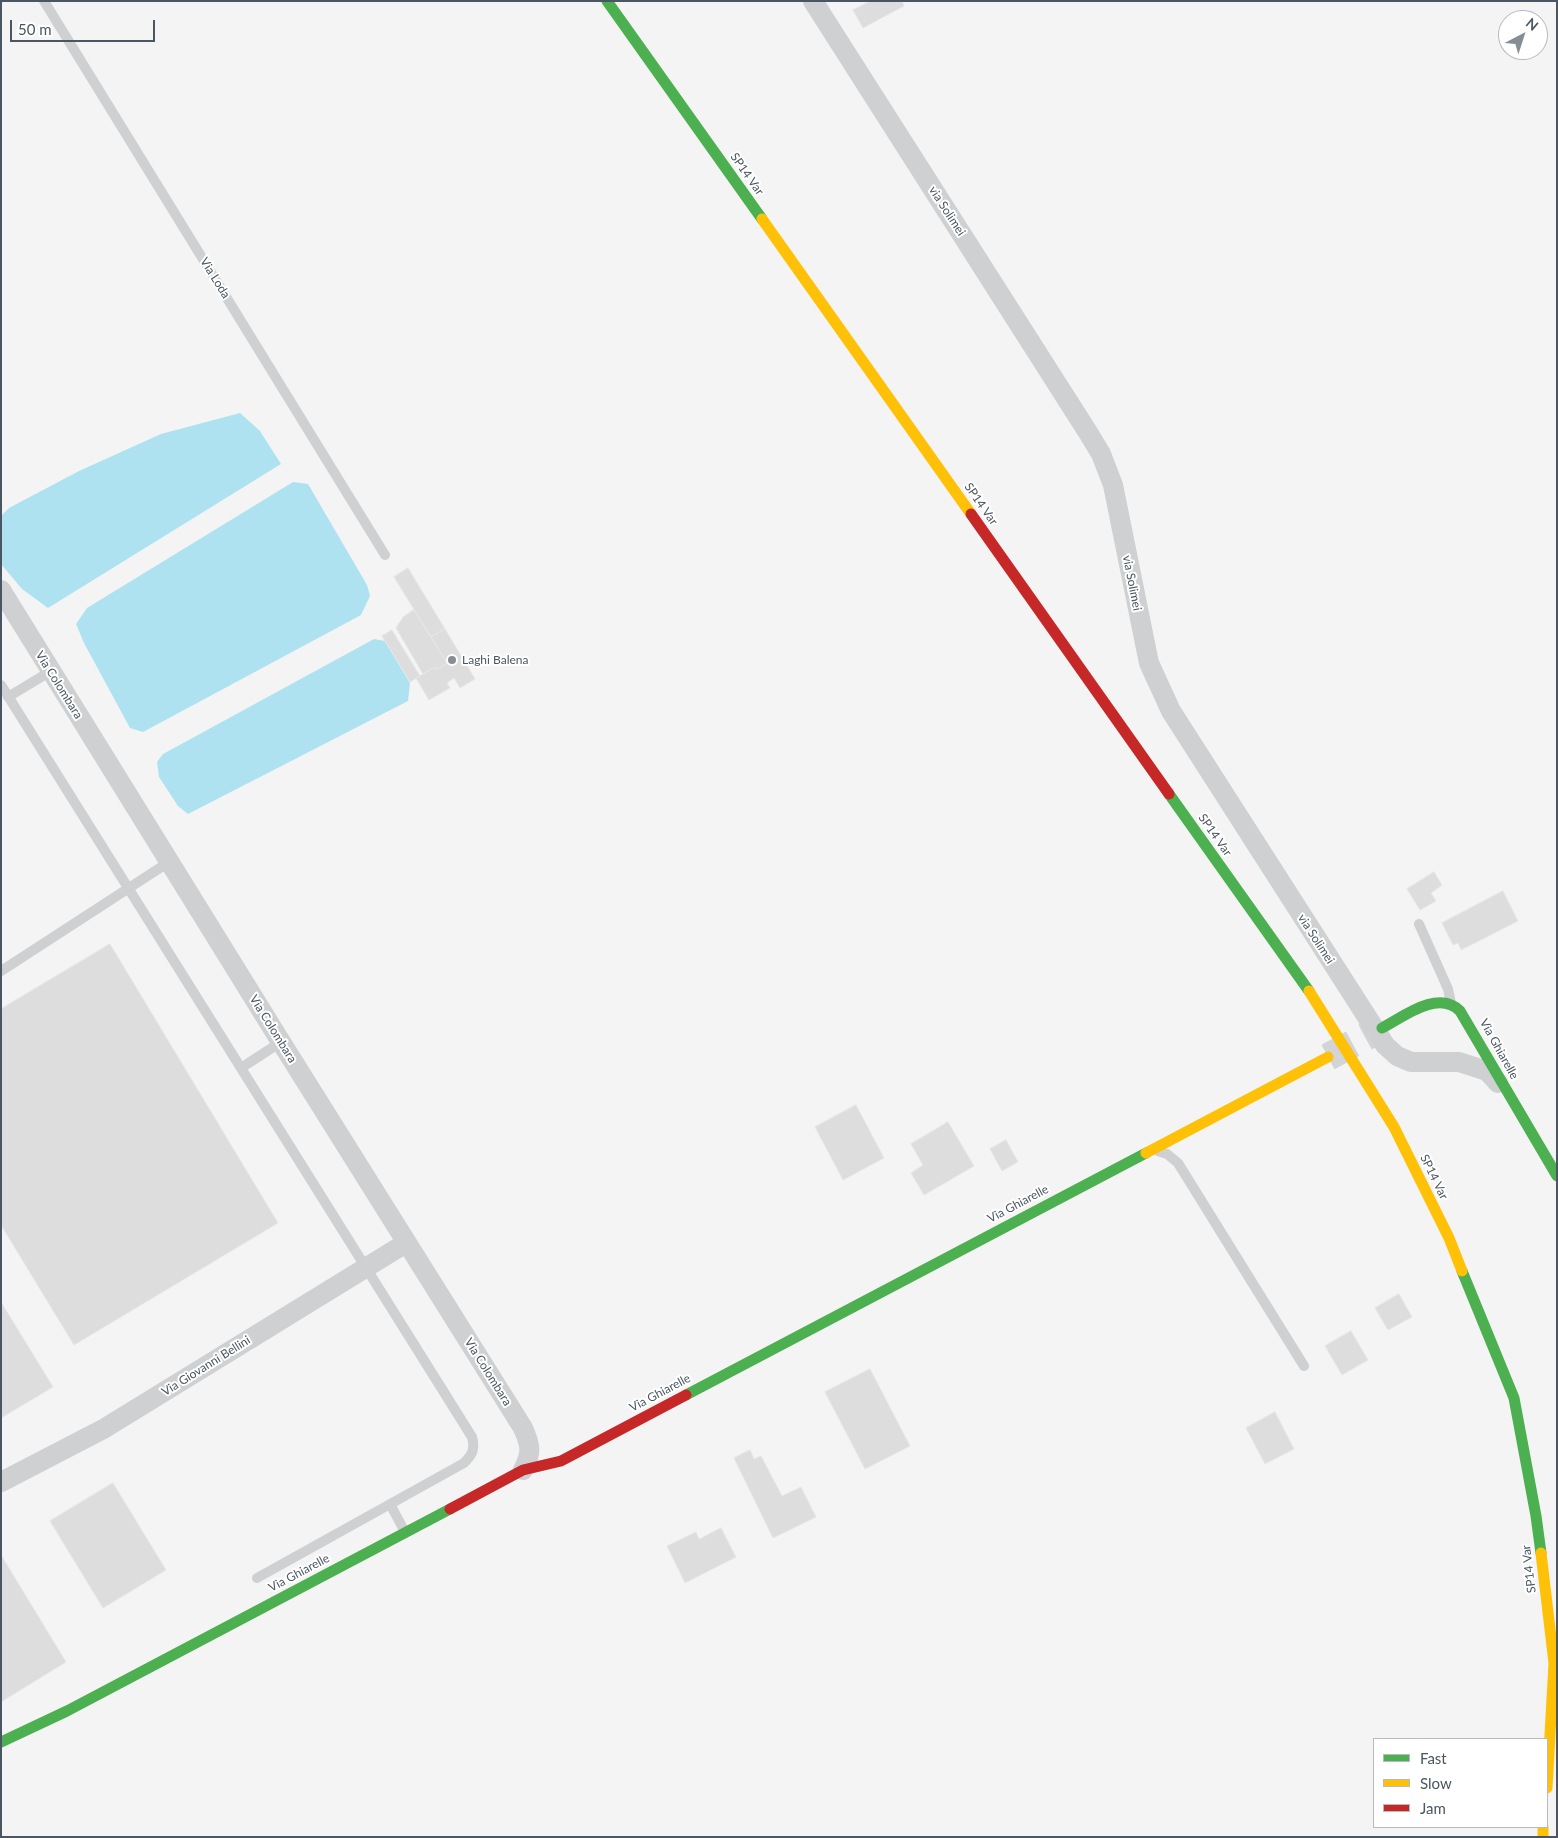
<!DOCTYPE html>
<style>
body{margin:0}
#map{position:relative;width:1558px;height:1838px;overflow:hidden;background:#f4f4f4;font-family:Lato,sans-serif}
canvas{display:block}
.frame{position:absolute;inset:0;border:2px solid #4a5661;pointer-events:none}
.legend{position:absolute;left:1373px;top:1738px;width:175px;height:90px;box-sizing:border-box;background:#fff;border:1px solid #b7bbc0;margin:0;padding:6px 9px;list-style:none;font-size:15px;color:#4a5661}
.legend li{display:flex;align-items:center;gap:10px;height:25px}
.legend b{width:25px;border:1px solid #b7bbc0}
.north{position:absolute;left:1498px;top:10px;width:50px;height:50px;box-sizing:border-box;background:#fff;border:1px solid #b7bbc0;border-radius:50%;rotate:40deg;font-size:14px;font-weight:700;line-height:20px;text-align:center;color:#4a5661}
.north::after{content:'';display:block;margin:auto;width:18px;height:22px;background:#868d94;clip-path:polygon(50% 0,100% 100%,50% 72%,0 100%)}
.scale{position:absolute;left:10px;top:20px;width:145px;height:22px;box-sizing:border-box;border:2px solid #4a5661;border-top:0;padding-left:6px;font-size:15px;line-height:18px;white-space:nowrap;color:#4a5661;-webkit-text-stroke:4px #fff;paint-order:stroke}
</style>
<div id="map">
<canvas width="1558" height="1838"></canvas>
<div class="frame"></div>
<ul class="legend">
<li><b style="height:6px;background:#4caf50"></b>Fast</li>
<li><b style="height:6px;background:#ffc107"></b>Slow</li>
<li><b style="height:6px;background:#c62828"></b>Jam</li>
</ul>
<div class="north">N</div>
<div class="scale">50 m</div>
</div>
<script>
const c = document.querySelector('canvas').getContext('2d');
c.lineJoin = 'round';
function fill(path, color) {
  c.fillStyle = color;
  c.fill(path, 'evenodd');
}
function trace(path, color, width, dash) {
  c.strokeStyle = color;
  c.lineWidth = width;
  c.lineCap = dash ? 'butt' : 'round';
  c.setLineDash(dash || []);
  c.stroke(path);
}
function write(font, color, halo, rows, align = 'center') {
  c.font = font + ' Lato,sans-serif';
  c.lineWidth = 4;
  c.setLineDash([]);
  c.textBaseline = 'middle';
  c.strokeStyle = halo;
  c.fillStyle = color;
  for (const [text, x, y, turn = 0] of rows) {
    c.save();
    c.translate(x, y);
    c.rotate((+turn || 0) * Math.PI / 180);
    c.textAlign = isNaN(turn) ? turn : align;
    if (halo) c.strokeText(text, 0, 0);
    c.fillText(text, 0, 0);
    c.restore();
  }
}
fill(new Path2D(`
 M 240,413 L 260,431 L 281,464 L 48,608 L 22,589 L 1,564 L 1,516 L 9,508 L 79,471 L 161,434 Z
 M 293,482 L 308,484 L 367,585 L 370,596 L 361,615 L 143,732 L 130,728 L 84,643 L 76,624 L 87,608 Z
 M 374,639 L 385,641 L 410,683 L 408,701 L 188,814 L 178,806 L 159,777 L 157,762 L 163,754 Z`), '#aee2f0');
const building = new Path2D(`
 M 871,1 L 902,1 L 904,6 L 863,28 L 853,10 Z
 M 408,568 L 445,629 L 431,637 L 394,577 Z
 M 414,610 L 447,663 L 436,670 L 435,667 L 423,674 L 396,628 L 403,617 Z
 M 445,629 L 475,679 L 460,688 L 454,678 L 447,683 L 450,688 L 429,700 L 416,678 L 435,667 L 436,670 L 447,663 L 431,637 Z
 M 392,630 L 420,676 L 410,682 L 382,636 Z
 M 1434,872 L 1442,885 L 1431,893 L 1436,901 L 1420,910 L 1407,889 Z
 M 1503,891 L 1518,921 L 1461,950 L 1458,943 L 1453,945 L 1442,923 Z
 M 110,944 L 278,1223 L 74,1345 L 1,1225 L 1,1009 Z
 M 856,1105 L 884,1158 L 843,1180 L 815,1127 Z
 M 948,1122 L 974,1166 L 924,1195 L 911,1173 L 923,1165 L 911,1144 Z
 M 1006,1140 L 1018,1162 L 1002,1171 L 990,1149 Z
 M 1399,1294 L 1412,1317 L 1388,1330 L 1375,1308 Z
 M 1,1302 L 53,1387 L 1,1418 Z
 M 1351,1331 L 1368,1360 L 1342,1375 L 1325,1346 Z
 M 870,1369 L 910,1446 L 865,1469 L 825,1392 Z
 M 1275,1412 L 1294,1449 L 1265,1464 L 1246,1428 Z
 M 750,1450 L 754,1459 L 761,1456 L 782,1496 L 801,1487 L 816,1517 L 773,1538 L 734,1458 Z
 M 113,1483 L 166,1570 L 103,1608 L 50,1521 Z
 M 721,1528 L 736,1557 L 685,1583 L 667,1546 L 696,1532 L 699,1539 Z
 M 1,1555 L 66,1662 L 1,1702 Z`);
fill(building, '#ddddde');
trace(building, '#e5e6e7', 1);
trace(new Path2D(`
 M 1328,1057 L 1382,1028`), '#d2d4d7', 28, [28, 14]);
trace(new Path2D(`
 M 44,1 L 385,555
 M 1,685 L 472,1437 C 475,1449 473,1454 464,1463 L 257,1578
 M 8,697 L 51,671
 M 1419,924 L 1448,989 L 1451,1003
 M 1,971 L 169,862
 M 241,1068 L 281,1042
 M 1158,1151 L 1167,1154 L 1178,1163 L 1304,1366
 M 390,1504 L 405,1532`), '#ced0d2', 10);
trace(new Path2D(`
 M 813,1 L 1089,434 L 1101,454 L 1113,485 L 1149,663 L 1171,711 L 1385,1045 L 1397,1056 L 1411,1062 L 1459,1062 L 1487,1071 L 1498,1083
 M 1,590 L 281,1042 L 523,1428 C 531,1446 532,1452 523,1470
 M 1,1482 L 105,1428 L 406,1243`), '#ced0d2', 20);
trace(new Path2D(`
 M 607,1 L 762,219
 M 1169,794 L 1309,991
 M 1382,1028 C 1403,1017 1438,989 1460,1011 L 1557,1176
 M 1462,1271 L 1514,1398 L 1536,1516 L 1541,1553
 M 686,1395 L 1146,1153
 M 1,1742 L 67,1711 L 450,1509`), '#4caf50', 11);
trace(new Path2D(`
 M 762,219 L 971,514
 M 1309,991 L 1394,1127 L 1449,1238 L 1462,1271
 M 1146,1153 L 1328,1057
 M 1541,1553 L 1554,1663 L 1547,1788
 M 1543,1827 L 1543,1837`), '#ffc107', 11);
trace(new Path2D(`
 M 971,514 L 1169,794
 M 450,1509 L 523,1470 L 561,1461 L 686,1395`), '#c62828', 11);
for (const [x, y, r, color] of [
 [452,660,5,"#868d94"]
]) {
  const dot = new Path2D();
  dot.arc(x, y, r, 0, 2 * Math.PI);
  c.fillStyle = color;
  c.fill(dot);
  trace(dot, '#fff', 2);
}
write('12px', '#4a5661', '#fff', [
 ["SP14 Var",747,174,55],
 ["via Solimei",947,211,57],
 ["Via Loda",215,278,58],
 ["SP14 Var",981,504,55],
 ["via Solimei",1132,583,79],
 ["Via Colombara",59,685,58],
 ["SP14 Var",1215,835,55],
 ["via Solimei",1316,939,57],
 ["Via Colombara",273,1029,58],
 ["Via Ghiarelle",1499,1049,61],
 ["SP14 Var",1434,1177,64],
 ["Via Ghiarelle",1018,1204,-28],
 ["Via Giovanni Bellini",206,1366,-32],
 ["Via Colombara",488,1372,58],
 ["Via Ghiarelle",660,1393,-28],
 ["SP14 Var",1529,1569,-97],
 ["Via Ghiarelle",299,1573,-28]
]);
write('12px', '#4a5661', '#fff', [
 ["Laghi Balena",462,660]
], 'left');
</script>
